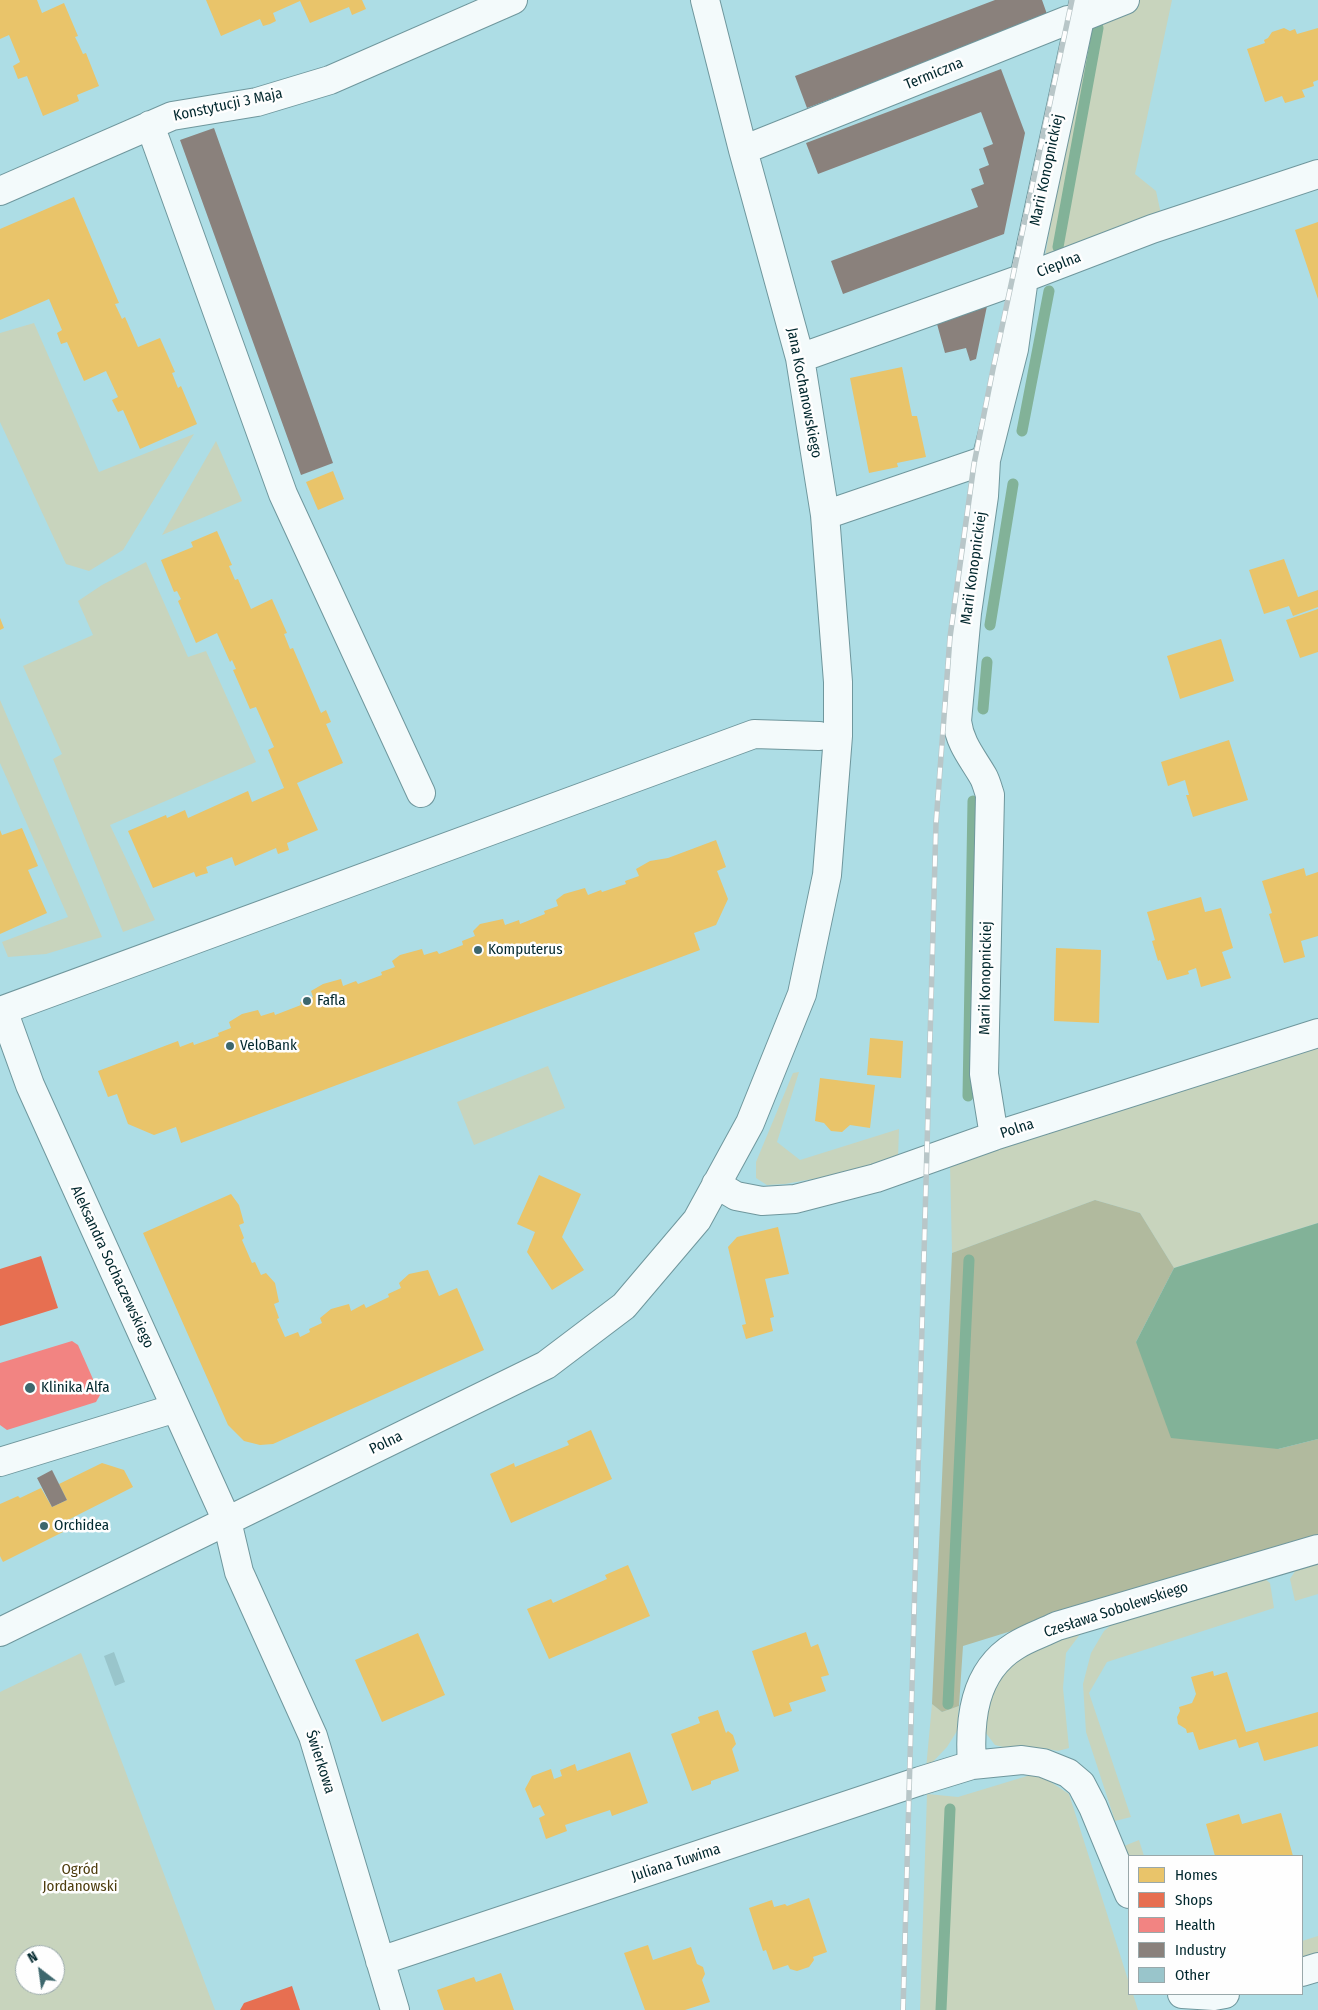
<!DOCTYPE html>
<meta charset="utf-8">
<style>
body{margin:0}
#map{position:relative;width:1318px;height:2010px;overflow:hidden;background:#addde5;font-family:"Fira Sans Condensed",sans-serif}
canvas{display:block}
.legend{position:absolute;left:1128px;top:1855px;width:175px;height:140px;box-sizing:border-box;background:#fefefe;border:1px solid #99a8aa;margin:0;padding:6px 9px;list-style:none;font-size:15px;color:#01272d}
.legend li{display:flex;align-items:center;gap:10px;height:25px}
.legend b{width:25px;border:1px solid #99a8aa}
.north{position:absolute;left:15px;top:1945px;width:50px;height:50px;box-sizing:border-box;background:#fefefe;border:1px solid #99a8aa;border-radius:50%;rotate:330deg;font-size:14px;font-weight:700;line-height:20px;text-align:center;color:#01272d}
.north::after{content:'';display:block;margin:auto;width:18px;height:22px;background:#3d676d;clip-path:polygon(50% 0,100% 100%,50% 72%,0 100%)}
</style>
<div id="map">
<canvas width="1318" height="2010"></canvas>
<ul class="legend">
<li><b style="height:14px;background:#e9c46a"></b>Homes</li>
<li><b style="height:14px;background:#e76f51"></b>Shops</li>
<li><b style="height:14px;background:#f28482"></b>Health</li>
<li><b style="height:14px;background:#8a817c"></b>Industry</li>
<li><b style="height:14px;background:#99c5cb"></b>Other</li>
</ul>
<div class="north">N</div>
</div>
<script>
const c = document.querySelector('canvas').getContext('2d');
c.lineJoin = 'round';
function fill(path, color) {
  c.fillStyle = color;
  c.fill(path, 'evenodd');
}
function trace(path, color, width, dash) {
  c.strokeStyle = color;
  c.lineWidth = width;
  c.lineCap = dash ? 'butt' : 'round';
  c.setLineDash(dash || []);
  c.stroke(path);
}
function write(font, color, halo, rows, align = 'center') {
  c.font = font + ' "Fira Sans Condensed",sans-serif';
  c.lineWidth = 5;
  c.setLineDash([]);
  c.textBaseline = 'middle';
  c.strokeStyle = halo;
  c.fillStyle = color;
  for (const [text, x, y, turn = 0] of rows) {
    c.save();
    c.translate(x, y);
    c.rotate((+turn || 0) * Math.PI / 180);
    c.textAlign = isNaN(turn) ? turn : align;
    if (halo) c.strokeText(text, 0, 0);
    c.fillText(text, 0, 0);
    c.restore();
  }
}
fill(new Path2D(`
 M 1139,0 L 1172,0 L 1135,174 L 1156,191 L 1161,214 L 1045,256 L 1086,23 Z
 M 34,323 L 99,472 L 194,434 L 123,550 L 89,571 L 66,564 L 0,422 L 0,333 Z
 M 216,441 L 242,501 L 162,535 Z
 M 146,562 L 188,657 L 206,651 L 256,762 L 110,825 L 155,920 L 123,932 L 53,759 L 62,754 L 23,666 L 93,635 L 78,601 L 102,585 Z
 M 0,700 L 102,937 L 46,954 L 8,957 L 2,942 L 68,917 L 0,763 Z
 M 1318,1044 L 1318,1223 L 1174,1268 L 1140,1213 L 1095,1200 L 952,1253 L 950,1164 Z
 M 548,1066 L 565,1108 L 474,1145 L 457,1102 Z
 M 799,1072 L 777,1142 L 800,1160 L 899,1129 L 898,1158 L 862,1170 L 785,1184 L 767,1185 L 756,1178 L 756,1162 L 793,1073 Z
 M 1318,1559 L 1318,1594 L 1295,1601 L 1290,1579 L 1299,1565 Z
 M 1260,1575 L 1270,1583 L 1274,1608 L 1107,1662 L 1089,1693 L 1131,1817 L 1115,1821 L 1086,1732 L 1083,1684 L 1091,1653 L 1104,1631 L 1118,1619 Z
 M 1081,1633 L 1066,1653 L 1063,1688 L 1069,1748 L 1058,1751 L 1043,1748 L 1015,1750 L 995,1745 L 985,1732 L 980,1718 L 995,1683 L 1025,1652 Z
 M 81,1653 L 215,2010 L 0,2010 L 0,1692 ZM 25,1955 L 55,1955 L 55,1985 L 25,1985 Z
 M 932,1704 L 942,1712 L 959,1706 L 957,1731 L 947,1747 L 926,1769 Z
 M 1037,1773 L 1069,1794 L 1129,1983 L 1129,1994 L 1133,1994 L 1138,2010 L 920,2010 L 927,1794 L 958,1797 Z
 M 1139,1840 L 1144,1856 L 1129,1856 L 1129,1861 L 1124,1846 Z
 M 1318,1936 L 1318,1958 L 1302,1963 L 1302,1941 Z`), '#c8d4bd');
fill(new Path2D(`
 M 1095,1200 L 1140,1213 L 1174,1268 L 1136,1342 L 1278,1449 L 1318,1439 L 1318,1536 L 963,1646 L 959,1706 L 942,1712 L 932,1704 L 952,1253 Z`), '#b1ba9e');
fill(new Path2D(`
 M 1318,1223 L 1318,1439 L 1278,1449 L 1171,1438 L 1136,1342 L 1174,1268 Z`), '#82b298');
fill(new Path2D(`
 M 0,0 L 37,0 L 42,13 L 64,3 L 78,36 L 75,37 L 79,45 L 83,54 L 86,53 L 99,86 L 77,95 L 79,101 L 43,116 L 27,76 L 18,79 L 13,66 L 20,62 L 9,35 L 0,39 Z
 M 206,0 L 362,0 L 366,9 L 352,15 L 349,7 L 310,23 L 300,1 L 273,13 L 276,21 L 270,24 L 263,26 L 260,19 L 221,36 Z
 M 1284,28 L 1290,31 L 1295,29 L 1297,34 L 1318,28 L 1318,80 L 1313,82 L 1314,86 L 1302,90 L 1305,97 L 1285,103 L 1282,96 L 1265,102 L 1247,49 L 1265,43 L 1264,40 L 1268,38 L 1272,32 Z
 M 74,197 L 119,303 L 115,304 L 122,319 L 125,317 L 138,347 L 160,338 L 175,372 L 172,373 L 178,388 L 181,386 L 197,424 L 140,449 L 123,410 L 118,412 L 112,400 L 118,397 L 106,371 L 84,381 L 67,342 L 61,344 L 57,333 L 62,330 L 49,299 L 0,320 L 0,229 Z
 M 1318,222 L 1318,299 L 1295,230 Z
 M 902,367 L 912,416 L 917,416 L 926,457 L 897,463 L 898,467 L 869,473 L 850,378 Z
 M 333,471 L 344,499 L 318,510 L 306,482 Z
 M 217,531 L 232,565 L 229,566 L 235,580 L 238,579 L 251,609 L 272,599 L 287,633 L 284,634 L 290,649 L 293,648 L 321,713 L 326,710 L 331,722 L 326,724 L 343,763 L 297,783 L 318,830 L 287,843 L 289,850 L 278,854 L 276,848 L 235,866 L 232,857 L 206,867 L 208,873 L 201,875 L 196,877 L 194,872 L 153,888 L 128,831 L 166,815 L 167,818 L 185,810 L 188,818 L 248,791 L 252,802 L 284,788 L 268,750 L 274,747 L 256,707 L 250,709 L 233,670 L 236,669 L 232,660 L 230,662 L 217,633 L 196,643 L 178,601 L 181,599 L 177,591 L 174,592 L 161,560 L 193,547 L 191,542 Z
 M 1284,559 L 1298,597 L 1318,590 L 1318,607 L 1293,616 L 1289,606 L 1264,614 L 1249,570 Z
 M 1318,609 L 1318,652 L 1300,658 L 1286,620 Z
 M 0,618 L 4,628 L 0,630 Z
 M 1221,639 L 1234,681 L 1180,699 L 1167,656 Z
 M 1229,740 L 1248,800 L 1193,817 L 1186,795 L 1189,795 L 1185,780 L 1168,786 L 1161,762 Z
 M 22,828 L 38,866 L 28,870 L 47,913 L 0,934 L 0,830 L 2,835 Z
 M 716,840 L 726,867 L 717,871 L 728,899 L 716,925 L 694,933 L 700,950 L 181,1143 L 176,1127 L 154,1135 L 128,1124 L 117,1094 L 108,1097 L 98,1071 L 178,1041 L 180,1047 L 193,1042 L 194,1045 L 219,1036 L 218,1033 L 231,1028 L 229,1022 L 242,1014 L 258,1010 L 261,1016 L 274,1012 L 275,1015 L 301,1005 L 300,1002 L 313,997 L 311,991 L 323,984 L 341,979 L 343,986 L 356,981 L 358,984 L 382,975 L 381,972 L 395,967 L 392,961 L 400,955 L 422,949 L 424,955 L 437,951 L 439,954 L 463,945 L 462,941 L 475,936 L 473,931 L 480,924 L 503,919 L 505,925 L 519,920 L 520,924 L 545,914 L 544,911 L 558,906 L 556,900 L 564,894 L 585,888 L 588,895 L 601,890 L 602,892 L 626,884 L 625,881 L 639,876 L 636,869 L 650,861 L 668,858 Z
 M 1304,868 L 1306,876 L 1318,872 L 1318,936 L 1301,941 L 1305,957 L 1284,963 L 1269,914 L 1272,913 L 1262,881 Z
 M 1201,897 L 1205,912 L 1221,908 L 1233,948 L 1222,952 L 1231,978 L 1201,987 L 1196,968 L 1188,971 L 1189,974 L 1167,980 L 1160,960 L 1158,961 L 1152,941 L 1155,940 L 1147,912 Z
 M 1056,948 L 1101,950 L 1099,1023 L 1054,1021 Z
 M 870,1038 L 903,1041 L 901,1078 L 867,1075 Z
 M 820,1078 L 875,1085 L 870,1128 L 850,1125 L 842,1132 L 831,1131 L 824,1123 L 815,1121 Z
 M 539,1175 L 581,1194 L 562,1237 L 584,1270 L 552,1290 L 527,1252 L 535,1232 L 517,1224 Z
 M 231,1194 L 239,1205 L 244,1223 L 239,1225 L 244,1238 L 242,1240 L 252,1263 L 255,1262 L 261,1275 L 266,1273 L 275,1283 L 279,1302 L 274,1304 L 279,1318 L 277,1319 L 285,1337 L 298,1332 L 300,1337 L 310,1332 L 309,1329 L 322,1323 L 320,1318 L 331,1309 L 349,1304 L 351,1311 L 364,1304 L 366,1308 L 389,1297 L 388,1294 L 401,1288 L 399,1283 L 409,1274 L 428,1270 L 439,1296 L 457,1288 L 484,1350 L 273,1444 L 260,1445 L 244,1441 L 228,1425 L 143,1233 Z
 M 778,1227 L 789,1274 L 765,1279 L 774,1317 L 770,1318 L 773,1331 L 746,1339 L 742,1325 L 746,1324 L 728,1247 L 737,1237 Z
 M 591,1430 L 612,1479 L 511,1523 L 490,1474 L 514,1463 L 515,1467 L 569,1445 L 567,1441 Z
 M 102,1463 L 124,1470 L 133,1487 L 62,1523 L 65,1531 L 3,1562 L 0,1556 L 0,1504 L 18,1496 L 20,1498 L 41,1488 L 52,1507 L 67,1500 L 59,1484 Z
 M 628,1565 L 650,1616 L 549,1659 L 527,1609 L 551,1599 L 553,1603 L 607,1579 L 605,1575 Z
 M 806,1632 L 811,1647 L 818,1644 L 829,1675 L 821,1677 L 826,1691 L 789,1703 L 792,1711 L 774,1717 L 752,1651 Z
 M 418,1633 L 445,1695 L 382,1722 L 355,1660 Z
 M 1213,1671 L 1214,1676 L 1227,1672 L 1246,1732 L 1318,1712 L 1318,1746 L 1264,1761 L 1258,1742 L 1239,1748 L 1236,1739 L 1199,1750 L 1193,1732 L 1187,1733 L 1186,1729 L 1178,1724 L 1177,1717 L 1180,1711 L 1179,1707 L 1192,1703 L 1196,1694 L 1191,1677 Z
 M 718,1710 L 726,1733 L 728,1731 L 733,1735 L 736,1744 L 732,1749 L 739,1771 L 711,1781 L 711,1784 L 692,1791 L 671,1734 L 700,1723 L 698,1717 Z
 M 630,1752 L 648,1803 L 612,1816 L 610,1810 L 565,1825 L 567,1831 L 546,1839 L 539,1818 L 545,1815 L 540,1805 L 533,1808 L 525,1789 L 532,1776 L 551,1769 L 554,1779 L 562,1776 L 560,1770 L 575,1764 L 577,1771 Z
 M 1281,1813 L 1293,1856 L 1215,1856 L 1206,1824 L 1239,1814 L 1242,1824 Z
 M 809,1898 L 827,1952 L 813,1957 L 814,1960 L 809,1967 L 797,1971 L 790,1969 L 788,1965 L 773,1970 L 766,1950 L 763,1951 L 749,1908 L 772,1900 L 774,1907 L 785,1904 L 787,1906 Z
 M 648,1945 L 653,1960 L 691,1947 L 697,1964 L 703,1967 L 705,1974 L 702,1980 L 710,2002 L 685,2010 L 645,2010 L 624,1953 Z
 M 501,1973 L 514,2010 L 444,2010 L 437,1990 L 474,1977 L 476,1982 Z`), '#e9c46a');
fill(new Path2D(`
 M 41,1256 L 58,1308 L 0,1326 L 0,1269 Z
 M 292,1986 L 300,2010 L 240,2010 L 244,2003 Z`), '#e76f51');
fill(new Path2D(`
 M 72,1341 L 78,1345 L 100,1395 L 96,1402 L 7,1430 L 0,1425 L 0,1363 Z`), '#f28482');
fill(new Path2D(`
 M 995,0 L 1042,0 L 1048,17 L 807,108 L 795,76 Z
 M 1001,69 L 1025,133 L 1004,234 L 843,294 L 831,261 L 978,207 L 971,189 L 984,184 L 979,169 L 989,165 L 983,148 L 993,144 L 981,112 L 818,174 L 806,143 Z
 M 214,128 L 333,463 L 301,475 L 180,140 Z
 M 987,306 L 976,359 L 970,361 L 966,348 L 945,353 L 937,324 Z
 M 52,1470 L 67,1500 L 52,1507 L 37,1478 Z`), '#8a817c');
trace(new Path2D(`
 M 1058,247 L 1098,28
 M 1022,431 L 1049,291
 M 990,625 L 1013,484
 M 983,709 L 987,662
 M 968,1096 L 973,801
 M 948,1704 L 969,1260
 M 941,2010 L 950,1809`), '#82b298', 11);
fill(new Path2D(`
 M 114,1652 L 125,1682 L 115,1686 L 104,1656 Z`), '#99c5cb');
const minor = new Path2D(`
 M 150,125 L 283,494 L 421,793
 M 743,150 L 1068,20 L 1080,18 L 1125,0
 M 0,191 L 172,116 L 257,102 L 330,80 L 513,0
 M 800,358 L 1024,278 L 1152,229 L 1318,174
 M 825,515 L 986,460
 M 994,1136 L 984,1074 L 990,795 C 988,789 986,781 983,776 C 972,757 960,744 957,721 L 967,613 L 984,496 L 986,460 L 1014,349 L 1024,278 L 1084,0
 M 716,1184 L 736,1196 L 762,1201 L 795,1199 L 876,1178 L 994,1136 L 1318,1033
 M 0,1462 L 176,1408
 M 0,1632 L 546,1365 L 624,1306 L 697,1220 L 750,1123 L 802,994 L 827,875 L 838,736 L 838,682 L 825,515 L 800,358 L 743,150 L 705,0
 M 972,1765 C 969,1721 973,1672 1015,1646 C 1027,1638 1043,1633 1057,1626 L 1318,1549
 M 380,1961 L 920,1781 L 972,1765 L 1022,1760 L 1043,1763 L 1068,1773 L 1081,1784 L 1093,1807 L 1129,1894
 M 1302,1972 L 1318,1967
 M 1182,1994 L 1214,1996 L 1225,1994
 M 395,2010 L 313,1736 L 239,1572 L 227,1521 L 30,1085 L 3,1010 L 754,734 L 819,736`);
trace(minor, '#6f979d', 30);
trace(minor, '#f3fafb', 28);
const rail = new Path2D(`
 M 903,2010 L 936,823 L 950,637 L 974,464 L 993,369 L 1072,0`);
trace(rail, '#b8c6c8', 5.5);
trace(rail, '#fefefe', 4, [11]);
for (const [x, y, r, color] of [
 [478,950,5,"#3d676d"],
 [307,1001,5,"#3d676d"],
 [230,1046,5,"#3d676d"],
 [30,1388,6,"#3d676d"],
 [44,1526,5,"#3d676d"]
]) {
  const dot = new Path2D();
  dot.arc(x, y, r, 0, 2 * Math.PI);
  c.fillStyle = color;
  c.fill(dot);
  trace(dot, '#fefefe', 2);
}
write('15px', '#01272d', '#fefefe', [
 ["Termiczna",934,74,-22],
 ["Konstytucji 3 Maja",228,105,-12],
 ["Marii Konopnickiej",1047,170,-78],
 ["Cieplna",1059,265,-21],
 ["Jana Kochanowskiego",804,393,79],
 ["Marii Konopnickiej",974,568,-82],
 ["Marii Konopnickiej",986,978,-89],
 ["Polna",1017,1129,-18],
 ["Aleksandra Sochaczewskiego",112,1267,65],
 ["Polna",386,1443,-26],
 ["Czesława Sobolewskiego",1116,1610,-18],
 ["Świerkowa",320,1762,72],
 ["Juliana Tuwima",676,1863,-18]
]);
write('15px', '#01272d', '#fefefe', [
 ["Komputerus",488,950],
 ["Fafla",317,1001],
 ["VeloBank",240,1046],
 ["Klinika Alfa",41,1388],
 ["Orchidea",54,1526]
], 'left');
write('15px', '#4e3d0e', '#fefefe', [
 ["Ogród",80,1870],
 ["Jordanowski",80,1887]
]);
</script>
